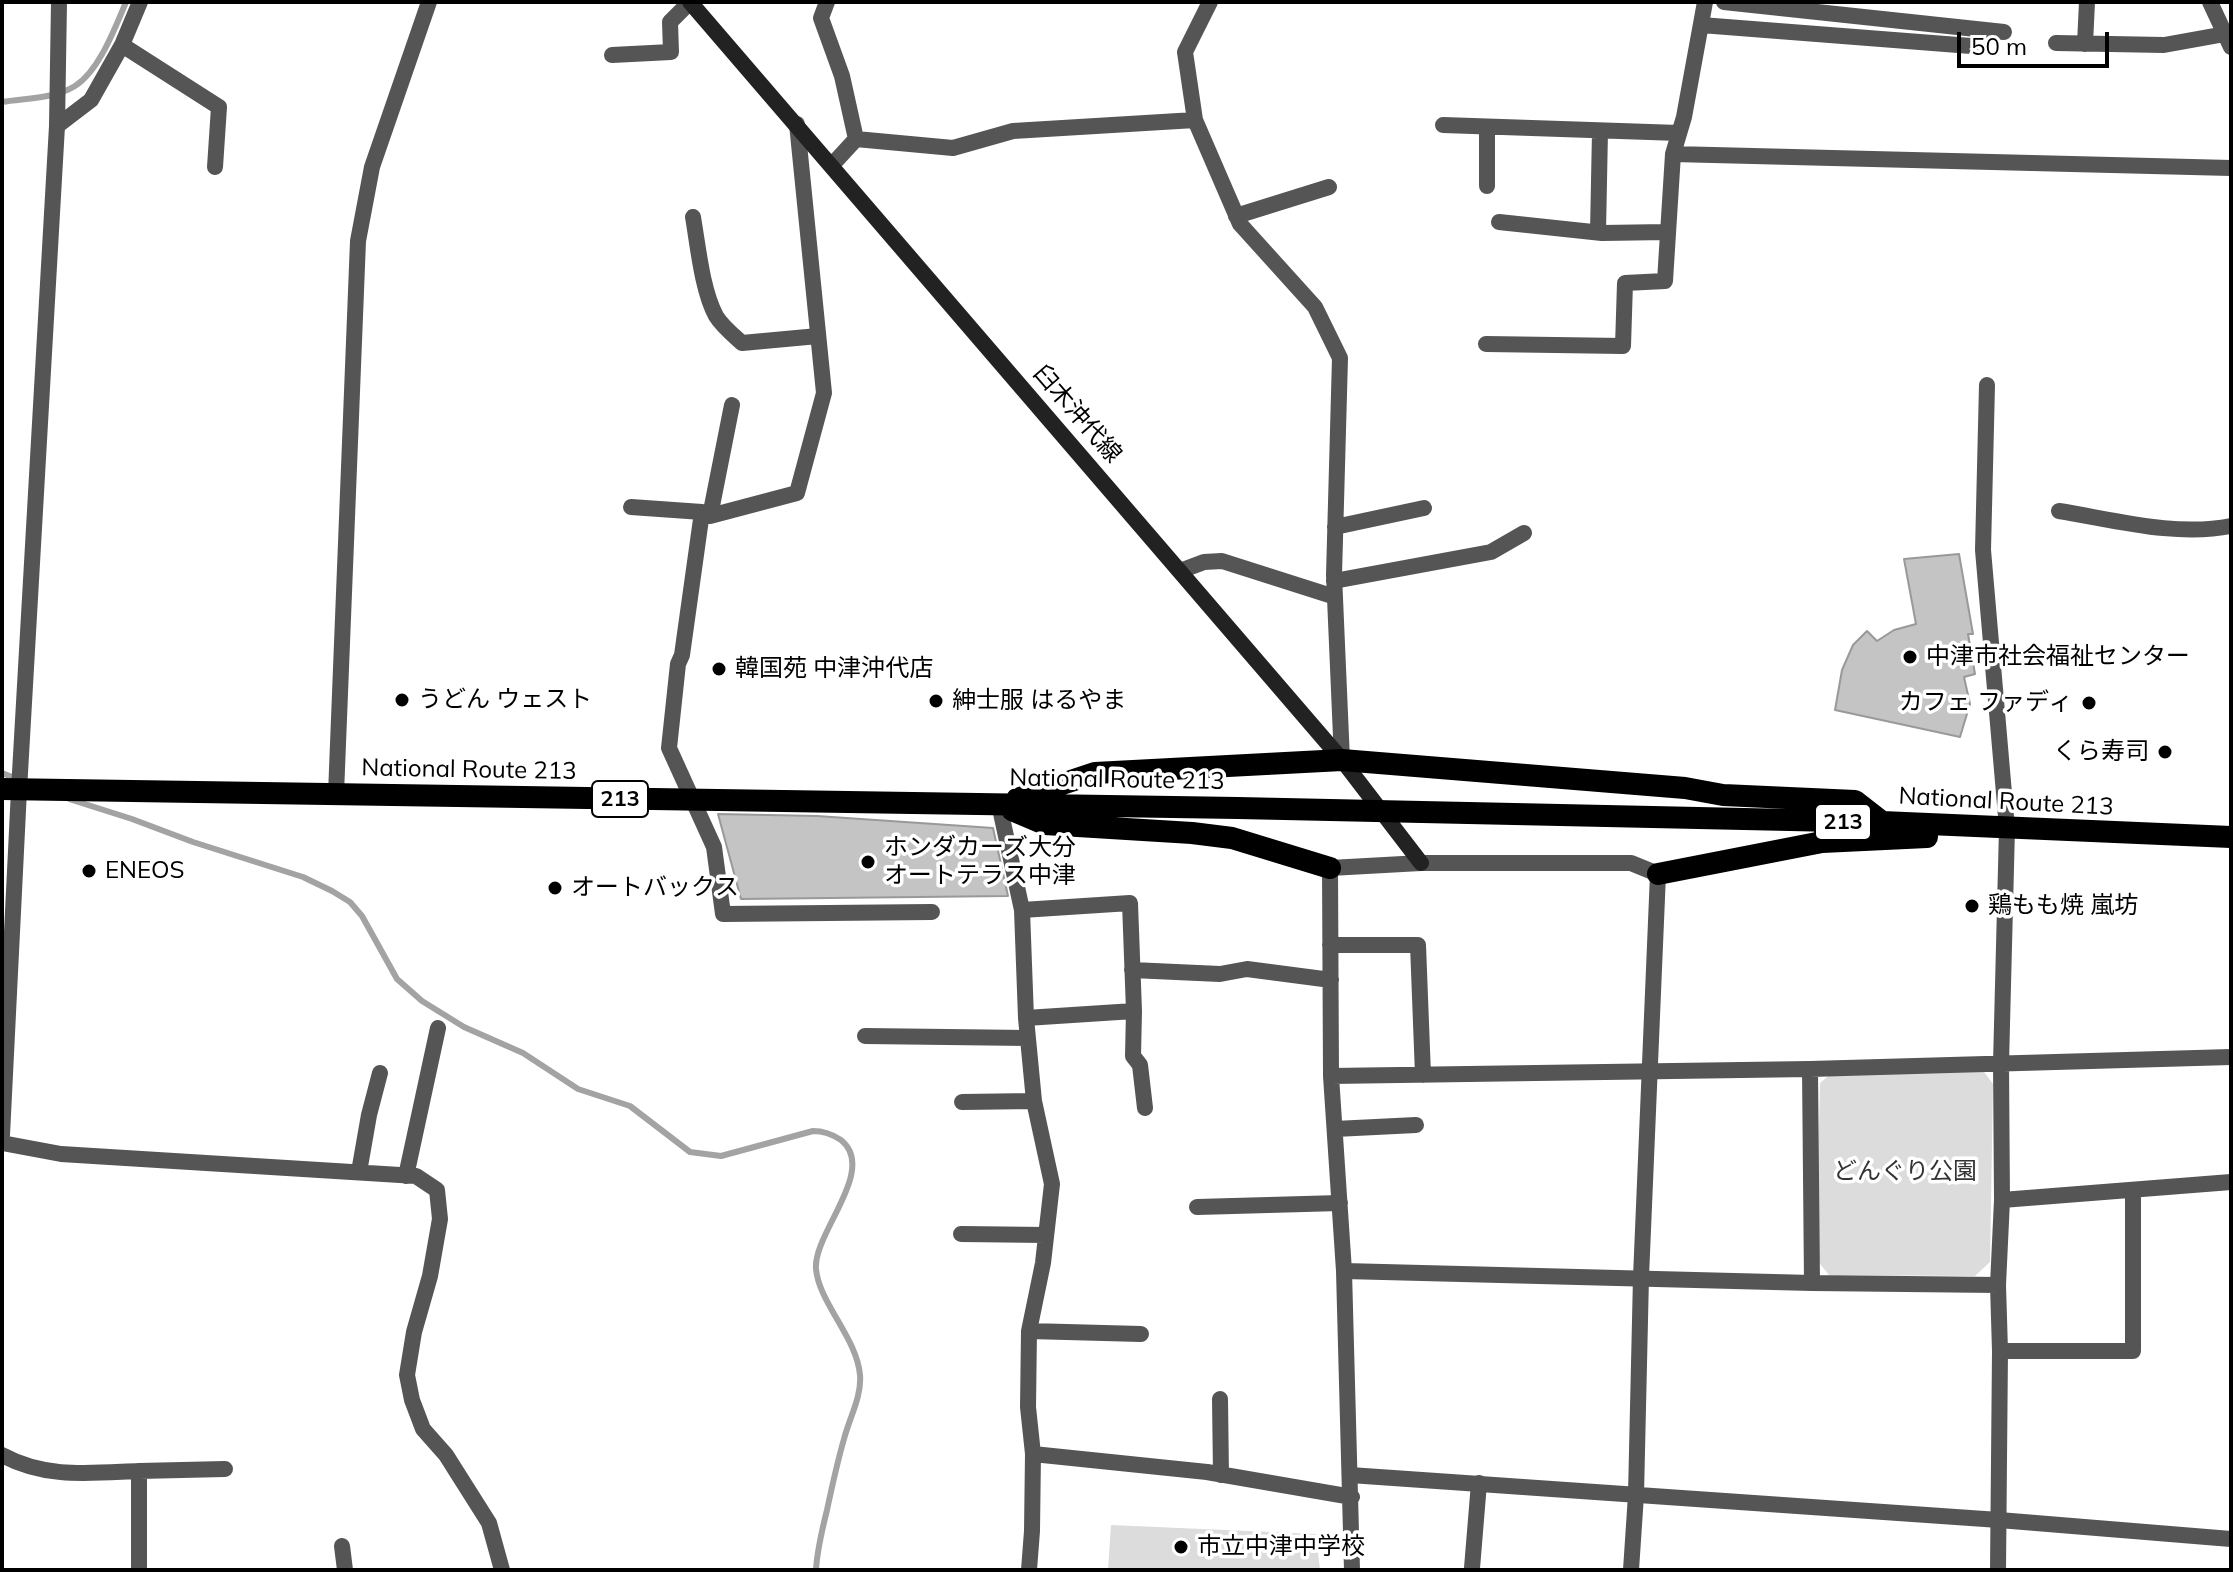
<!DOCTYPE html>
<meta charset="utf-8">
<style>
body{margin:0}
#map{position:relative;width:2233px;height:1572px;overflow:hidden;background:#fff;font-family:Mulish,sans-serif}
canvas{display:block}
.frame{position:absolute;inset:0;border:4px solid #000;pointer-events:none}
.scale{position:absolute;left:1957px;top:32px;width:152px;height:36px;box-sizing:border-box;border:4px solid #000;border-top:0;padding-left:10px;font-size:24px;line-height:28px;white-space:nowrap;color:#000;-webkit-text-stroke:6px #fff;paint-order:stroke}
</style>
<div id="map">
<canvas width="2233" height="1572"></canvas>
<div class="frame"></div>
<div class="scale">50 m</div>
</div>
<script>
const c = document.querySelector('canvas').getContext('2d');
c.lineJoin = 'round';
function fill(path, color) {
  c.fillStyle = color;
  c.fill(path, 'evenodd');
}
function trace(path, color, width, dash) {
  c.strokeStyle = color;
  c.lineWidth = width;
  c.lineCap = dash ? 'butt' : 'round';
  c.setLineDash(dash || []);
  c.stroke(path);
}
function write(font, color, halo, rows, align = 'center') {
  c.font = font + ' Mulish,"Noto Sans JP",sans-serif';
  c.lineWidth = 7;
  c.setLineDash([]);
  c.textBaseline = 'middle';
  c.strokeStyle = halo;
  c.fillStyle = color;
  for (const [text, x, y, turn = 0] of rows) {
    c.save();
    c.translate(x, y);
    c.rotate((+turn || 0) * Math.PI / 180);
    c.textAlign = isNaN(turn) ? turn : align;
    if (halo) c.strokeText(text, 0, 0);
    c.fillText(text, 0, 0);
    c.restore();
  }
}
fill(new Path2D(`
 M 1982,1069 L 1993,1084 L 1990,1262 L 1975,1276 L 1829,1275 L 1816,1259 L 1820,1083 L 1833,1072 Z
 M 1111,1525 L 1316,1534 L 1320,1570 L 1108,1570 Z`), '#dcdcdc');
trace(new Path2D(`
 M 2,102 C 25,98 54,99 75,86 C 99,71 115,28 126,2
 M 2,773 L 17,779
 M 69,799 L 132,819 L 193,842 L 303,877 L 332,891 L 350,902 L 362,916 L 397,979 L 422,1001 L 464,1027 L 523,1053 L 578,1089 L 630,1106 L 690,1152 L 721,1156 L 813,1131 C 823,1131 832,1134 841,1140 C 878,1170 813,1233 816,1269 C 819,1303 857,1338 860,1375 C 862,1396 849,1419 844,1439 C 837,1463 832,1487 827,1510 C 822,1530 817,1550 816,1570`), '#a3a3a3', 6);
const building = new Path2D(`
 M 1959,554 L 1973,634 L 1968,634 L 1975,674 L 1964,677 L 1970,704 L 1960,737 L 1835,710 L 1842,670 L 1853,645 L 1867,631 L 1877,641 L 1894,630 L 1916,624 L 1904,559 Z
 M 718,814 L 817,816 L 993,828 L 1008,896 L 741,899 Z`);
fill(building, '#c4c4c4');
trace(building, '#999', 2);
trace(new Path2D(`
 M 827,2 L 821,18 L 842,76 L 856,139 L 832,165
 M 1210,2 L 1185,52 L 1195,120 L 1240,224 L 1315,307 L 1340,358 L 1334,575 L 1342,760
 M 1705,2 L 1684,117 L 1673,154 L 2231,168
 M 1724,2 L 2004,32
 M 2210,2 L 2231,47
 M 1701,25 L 1971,46
 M 2056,43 L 2164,45 L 2225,34
 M 2085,44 L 2087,2
 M 122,45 L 219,107 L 215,167
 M 612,55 L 671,52 L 670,22 L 690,2
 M 797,124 L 824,393 L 797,493 L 710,516 L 702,512 L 682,655 L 678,664 L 669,748 L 714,847 L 723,914 L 932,912
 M 1443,125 L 1679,133
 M 57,126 L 91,100 L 122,45 L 140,2
 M 856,139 L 953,148 L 1013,131 L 1195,120
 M 1487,186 L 1487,127
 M 1236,216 L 1329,187
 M 693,217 C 698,246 702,290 716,316 C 722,326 733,335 742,343 L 818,336
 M 1499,222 L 1602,233 L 1667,232
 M 1598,232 L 1600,131
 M 1486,344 L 1623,346 L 1625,283 L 1665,281 L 1673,154
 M 1987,385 L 1983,550 L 2007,828 L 2001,1064 L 2002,1200 L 1998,1285 L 2000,1351 L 1998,1570
 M 631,507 L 702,512
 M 2059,511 C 2115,520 2176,537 2231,526
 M 710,516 L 732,405
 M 1335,527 L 1424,508
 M 1180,571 L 1204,562 L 1222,561 L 1335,597
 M 1334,581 L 1491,552 L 1524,533
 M 336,794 L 358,241 L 372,167 L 429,2
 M 999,804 L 1022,910 L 1026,1018 L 1034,1101 L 1052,1184 L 1043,1263 L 1029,1331 L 1028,1407 L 1033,1454 L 1032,1531 L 1029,1570
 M 1330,868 L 1331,1076 L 1344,1271 L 1352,1570
 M 1022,910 L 1130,903 L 1134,1011 L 1026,1018
 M 1330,945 L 1418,945 L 1423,1075
 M 1132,970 L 1220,974 L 1247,969 L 1331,980
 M 1134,1011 L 1133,1056 L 1140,1065 L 1145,1108
 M 865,1036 L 1028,1038
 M 1810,1069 L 1812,1283
 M 1331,1076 L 1810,1069 L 2231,1057
 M 962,1102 L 1034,1101
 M 1335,1129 L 1416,1125
 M 2,1135 L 19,790
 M 2,1143 L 61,1154 L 416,1176 L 437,1190 L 440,1219 L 430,1276 L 414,1332 L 407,1375 L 412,1400 L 423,1429 L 446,1455 L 489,1523 L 502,1570
 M 359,1172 L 369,1115 L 380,1073
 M 406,1176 L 438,1028
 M 2002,1200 L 2231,1182
 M 1197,1207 L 1340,1203
 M 961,1234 L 1046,1235
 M 1344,1271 L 1812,1283 L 1998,1285
 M 1029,1331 L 1141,1334
 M 2000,1351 L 2133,1351 L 2133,1191
 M 1220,1399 L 1221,1475
 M 1033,1454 L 1207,1472 L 1352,1497
 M 2,1455 C 46,1479 91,1473 139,1471 L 139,1570
 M 139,1471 L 225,1469
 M 342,1546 L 345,1570
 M 1472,1568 L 1479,1483
 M 1631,1570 L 1636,1495`), '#555', 16);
trace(new Path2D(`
 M 19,790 L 57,126 L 59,2
 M 1330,868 L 1421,863 L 1631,863 L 1658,874 L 1641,1277 L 1636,1495
 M 1350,1475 L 1999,1520 L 2231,1539`), '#555', 16);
trace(new Path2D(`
 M 690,2 L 1342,760 L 1421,863`), '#222', 16);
trace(new Path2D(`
 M 2,789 L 1238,808 L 1882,822 L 2231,837
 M 1017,799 L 1095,773 L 1342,760 L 1685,788 L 1723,795 L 1855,801 L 1882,822
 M 1012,810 L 1045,824 L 1192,833 L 1232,838 L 1330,868
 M 1658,874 L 1822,842 L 1927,837`), '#000', 22);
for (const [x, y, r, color] of [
 [1910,657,8,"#000"],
 [719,669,8,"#000"],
 [402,700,8,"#000"],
 [936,701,8,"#000"],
 [2089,703,8,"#000"],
 [2165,752,8,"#000"],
 [868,862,8,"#000"],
 [89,871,8,"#000"],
 [555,888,8,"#000"],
 [1972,906,8,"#000"],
 [1181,1547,8,"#000"]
]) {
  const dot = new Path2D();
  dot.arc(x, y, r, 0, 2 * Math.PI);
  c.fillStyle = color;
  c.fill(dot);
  trace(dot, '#fff', 3);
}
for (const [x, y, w] of [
 [620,799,56],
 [1843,822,56]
]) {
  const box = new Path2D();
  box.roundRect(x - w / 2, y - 18, w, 36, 6);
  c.fillStyle = '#fff';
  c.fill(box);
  trace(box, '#000', 2);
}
write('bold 22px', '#000', null, [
 ["213",620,799],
 ["213",1843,822]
]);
write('24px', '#000', '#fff', [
 ["臼木沖代線",1077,414,49],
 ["National Route 213",469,770,1],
 ["National Route 213",1117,780,1],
 ["National Route 213",2006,802,3]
]);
write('24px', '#000', '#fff', [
 ["中津市社会福祉センター",1926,657],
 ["韓国苑 中津沖代店",735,669],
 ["うどん ウェスト",418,700],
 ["紳士服 はるやま",952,701],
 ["カフェ ファディ",2073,703,"right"],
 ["くら寿司",2149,752,"right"],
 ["ホンダカーズ大分",884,848],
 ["オートテラス中津",884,876],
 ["ENEOS",105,871],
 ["オートバックス",571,888],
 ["鶏もも焼 嵐坊",1988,906],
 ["市立中津中学校",1197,1547]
], 'left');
write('24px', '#333', '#fff', [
 ["どんぐり公園",1905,1172]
]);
</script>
